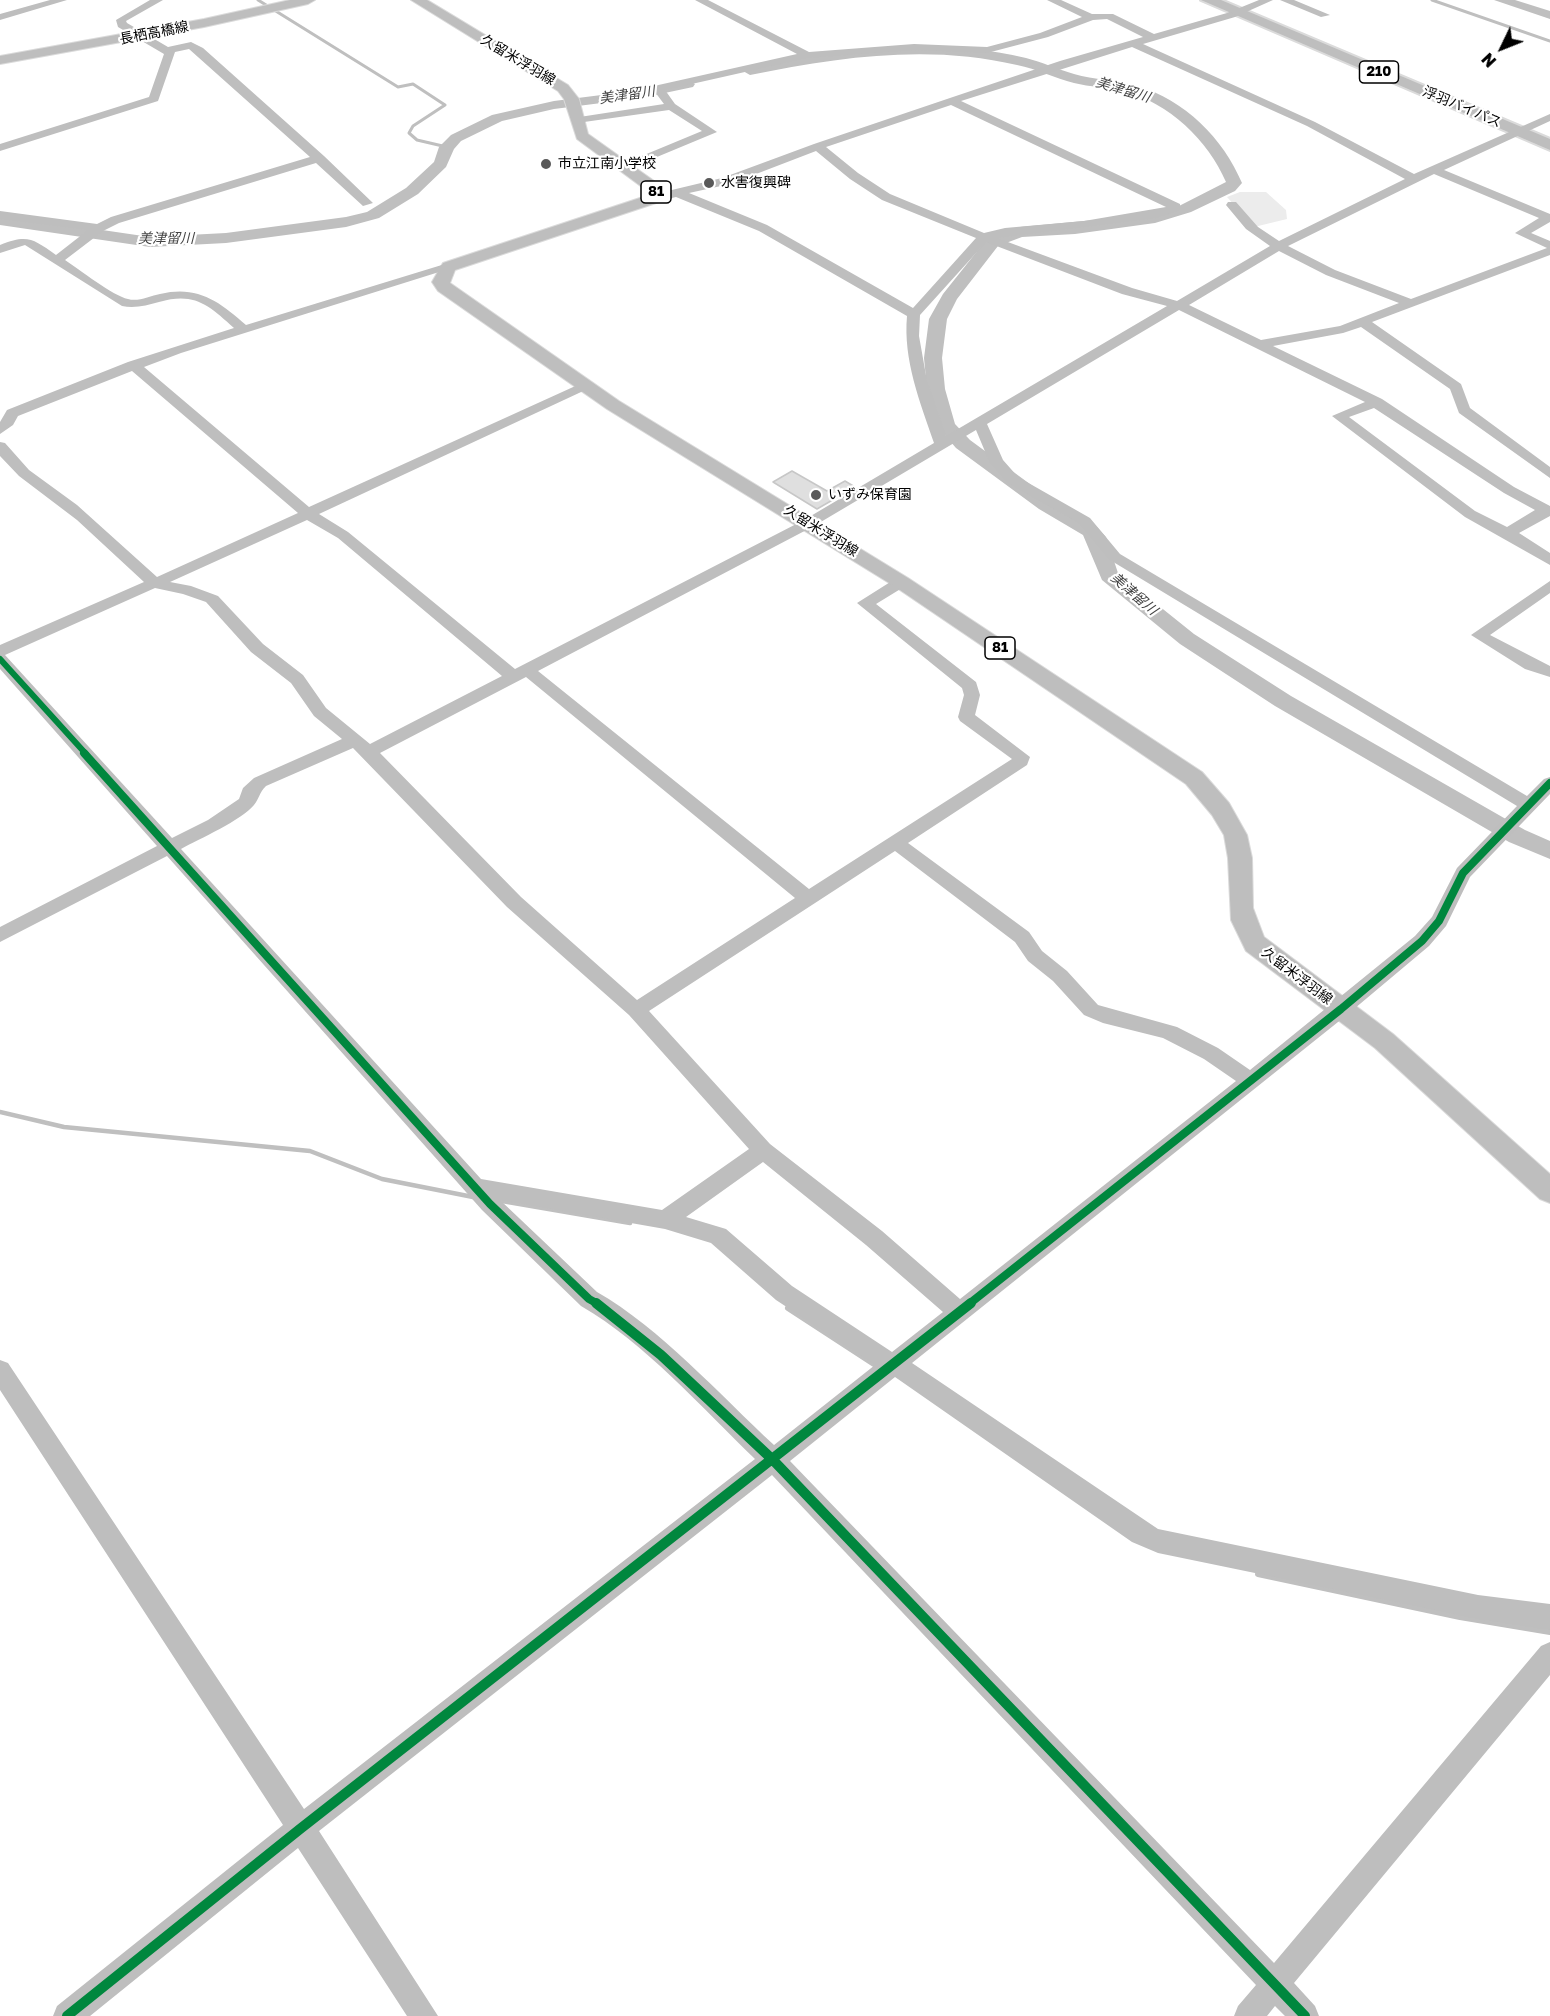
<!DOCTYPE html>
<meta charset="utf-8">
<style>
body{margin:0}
#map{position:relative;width:1550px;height:2016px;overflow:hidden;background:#fff;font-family:"Golos Text",sans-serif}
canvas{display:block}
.north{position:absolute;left:1472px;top:18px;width:60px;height:60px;-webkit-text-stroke:4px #fff;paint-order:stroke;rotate:227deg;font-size:16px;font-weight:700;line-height:24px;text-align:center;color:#000}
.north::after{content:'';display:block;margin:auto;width:21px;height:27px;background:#000;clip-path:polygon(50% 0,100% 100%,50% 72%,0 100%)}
</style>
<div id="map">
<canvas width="1550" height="2016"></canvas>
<div class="north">N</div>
</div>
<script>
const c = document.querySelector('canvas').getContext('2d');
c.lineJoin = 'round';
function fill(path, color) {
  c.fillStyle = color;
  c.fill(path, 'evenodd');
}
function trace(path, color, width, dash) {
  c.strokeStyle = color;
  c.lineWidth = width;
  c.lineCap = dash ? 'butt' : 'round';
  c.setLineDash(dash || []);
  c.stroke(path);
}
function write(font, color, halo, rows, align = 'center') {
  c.font = font + ' "Golos Text","Noto Sans JP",sans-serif';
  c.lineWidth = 4.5;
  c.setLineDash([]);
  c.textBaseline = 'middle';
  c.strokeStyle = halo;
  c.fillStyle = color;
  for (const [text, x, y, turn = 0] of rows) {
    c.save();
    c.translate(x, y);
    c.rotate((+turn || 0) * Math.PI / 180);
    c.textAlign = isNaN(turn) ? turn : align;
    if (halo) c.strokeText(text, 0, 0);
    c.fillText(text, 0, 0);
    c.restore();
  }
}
fill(new Path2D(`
 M 1240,192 L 1266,192 L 1286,210 L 1287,219 L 1254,227 L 1227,197 Z`), '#ececec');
trace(new Path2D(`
 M 258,0 L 398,87 L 413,84 L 445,105 L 413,126 L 409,133 L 417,140 L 447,147
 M 1432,0 L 1550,41`), '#bfbfbf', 3);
trace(new Path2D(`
 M 0,1112 L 64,1127 L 310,1151 L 382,1179 L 473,1197
 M 496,1200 L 630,1223`), '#bfbfbf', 4.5);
trace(new Path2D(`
 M 788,1308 L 874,1364
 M 1258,1574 L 1460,1617 L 1550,1632`), '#bfbfbf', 6);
fill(new Path2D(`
 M 1494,0 L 1515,0 L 1550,11 L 1550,19 Z
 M 916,46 C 953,47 990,49 1026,58 C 1042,62 1057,69 1074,74 C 1094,80 1116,80 1137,86 C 1185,100 1223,138 1242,183 L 1235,191 L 1191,212 L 1155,223 L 1075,234 L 1022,237 L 998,246 L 957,299 L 947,319 L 942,358 L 945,389 L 955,424 L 970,440 L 1053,501 L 1097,527 L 1106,537 L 1118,573 L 1194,634 L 1291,696 L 1525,830 L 1550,841 L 1550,859 L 1509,842 L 1275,706 L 1180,644 L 1102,580 L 1083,535 L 1039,509 L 956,448 L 937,426 L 927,389 L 924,358 L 929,319 L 943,294 L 986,240 L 1020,227 L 1147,215 L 1179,206 L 1226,182 C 1208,140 1169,103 1124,91 C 1107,87 1090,87 1074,83 C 1055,78 1037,69 1017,65 C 929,44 837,57 750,75 L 743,71 L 750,67 L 849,50 Z
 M 688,80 L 695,84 L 693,87 L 641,98 L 554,109 L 502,121 L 461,141 L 454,149 L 446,167 L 418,194 L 379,218 L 346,227 L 226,243 L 150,247 L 0,225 L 0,215 L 150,237 L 226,233 L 346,217 L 367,212 L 406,188 L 434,162 L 439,147 L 451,135 L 492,115 L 554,101 L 641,90 Z`), '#bfbfbf');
const building = new Path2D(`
 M 792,471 L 827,491 L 845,481 L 855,487 L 817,509 L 773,482 Z`);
fill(building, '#dfdfdf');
trace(building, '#c7c7c7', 1.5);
const major = new Path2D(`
 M 290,0 L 315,0 L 308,4 L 204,27 L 0,64 L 0,56 L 204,19 Z
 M 411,0 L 427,0 L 568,85 L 579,99 L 588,134 L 654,181 L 667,197 L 665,200 L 455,270 L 450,283 L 619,401 L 908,578 L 1202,772 L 1229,803 L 1247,835 L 1252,858 L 1253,908 L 1264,937 L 1393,1034 L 1550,1174 L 1550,1203 L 1540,1199 L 1375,1048 L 1246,951 L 1231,920 L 1228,858 L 1224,835 L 1212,815 L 1186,784 L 894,586 L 607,409 L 438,291 L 432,282 L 443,263 L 649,195 L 642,187 L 577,139 L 564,99 L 558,91 Z`);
const highway = new Path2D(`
 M 1201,0 L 1221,0 L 1550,139 L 1550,150 Z`);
trace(major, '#dbdbdb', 2);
trace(highway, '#dbdbdb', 4);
fill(new Path2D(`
 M 50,0 L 67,0 L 0,20 L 0,14 Z
 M 150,0 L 163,0 L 126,21 L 127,23 L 168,47 L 191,42 L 203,48 L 324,156 L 373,203 L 363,206 L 316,163 L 119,223 L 103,231 L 65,260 C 79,269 113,296 128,299 C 138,302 150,296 160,294 C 197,285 219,301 246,325 L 445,264 L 449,263 L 455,267 L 181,353 L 144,367 L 309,507 L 582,383 L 592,383 L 594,386 L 319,514 L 348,532 L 515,669 L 804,520 L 934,443 C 920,402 903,360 907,316 L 759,231 L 676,197 L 659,201 L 653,197 L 655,194 L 722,178 L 814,144 L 947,99 L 1060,61 L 1143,37 L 1107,19 L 1093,20 L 1048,37 L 987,53 L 914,50 L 807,58 L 665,90 L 675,104 L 717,132 L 628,169 L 620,169 L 620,165 L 702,131 L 669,110 L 577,123 L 573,122 L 573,118 L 664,104 L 652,88 L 654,86 L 797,54 L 695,0 L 708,0 L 809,52 L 914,44 L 987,47 L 1040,33 L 1082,17 L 1047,0 L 1061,0 L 1092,14 L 1113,14 L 1154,34 L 1227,13 L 1259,0 L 1273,0 L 1235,17 L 1143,44 L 1315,122 L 1414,174 L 1550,114 L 1550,121 L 1444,170 L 1550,214 L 1550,222 L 1531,233 L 1550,241 L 1550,255 L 1372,322 L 1461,384 L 1470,408 L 1550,467 L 1550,478 L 1459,413 L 1450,389 L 1361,327 L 1343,333 L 1273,346 L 1382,399 L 1514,487 L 1550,506 L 1550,516 L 1519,533 L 1550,553 L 1550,565 L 1465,517 L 1332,416 L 1365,402 L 1179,310 L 987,424 L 1003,460 L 1018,477 L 1090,518 L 1120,554 L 1527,796 L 1544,779 L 1550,777 L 1550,794 L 1470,877 L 1446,926 L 1429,946 L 1348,1014 L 912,1363 L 1158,1529 L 1478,1595 L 1550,1604 L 1550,1630 L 1478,1619 L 1158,1553 L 1132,1542 L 895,1377 L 790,1461 L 1274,1963 L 1541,1646 L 1550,1642 L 1550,1675 L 1294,1983 L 1315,2006 L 1319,2016 L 1285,2016 L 1275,2006 L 1267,2016 L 1234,2016 L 1238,2006 L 1256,1985 L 772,1475 L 319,1831 L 438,2016 L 407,2016 L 298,1848 L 90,2016 L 53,2016 L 57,2006 L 283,1825 L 0,1390 L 0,1360 L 8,1363 L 304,1809 L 755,1459 C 702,1408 645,1343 581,1306 L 482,1210 L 167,856 L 0,942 L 0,927 L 157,846 L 0,669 L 0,645 L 144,582 L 77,520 L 19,476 L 0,456 L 0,442 L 5,443 L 29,470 L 77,505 L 157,577 L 298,513 L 132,371 L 18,416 L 13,425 L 0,434 L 0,422 L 7,410 L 128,362 L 234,328 C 208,305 195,292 159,302 C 147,305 135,309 122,306 L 25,245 L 0,253 L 0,245 C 28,234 33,239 56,255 L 88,230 L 0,219 L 0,211 L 97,224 L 111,217 L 310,157 L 189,49 L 175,52 L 158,101 L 0,151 L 0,144 L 149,97 L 164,54 L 118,27 L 116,20 ZM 1132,47 L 1307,126 L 1405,179 L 1279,241 L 1258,227 L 1236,202 L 1228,202 L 1226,205 L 1246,229 L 1270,246 L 1177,301 L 1132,288 L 997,238 L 1157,218 L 1180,210 L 1180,204 L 961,101 ZM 951,105 L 1166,207 L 1084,221 L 1005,228 L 984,233 L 890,194 L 858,173 L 826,147 ZM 816,151 L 850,179 L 882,200 L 976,238 L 913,308 L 767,225 L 689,193 L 730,184 ZM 1434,174 L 1539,218 L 1515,233 L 1547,248 L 1411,299 L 1335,270 L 1288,246 ZM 986,242 L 1122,294 L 1167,306 L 946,436 L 927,381 L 919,336 L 920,315 ZM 1279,251 L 1326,275 L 1399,303 L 1340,326 L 1261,340 L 1189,305 ZM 1374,408 L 1504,493 L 1535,510 L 1507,527 L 1475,511 L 1349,417 ZM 976,430 L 989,461 L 1008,483 L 1080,524 L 1110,560 L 1517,806 L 1457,868 L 1432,917 L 1415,936 L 1250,1070 L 1218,1048 L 1177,1027 L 1098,1005 L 1067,971 L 1042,951 L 1029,932 L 908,843 L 1027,765 L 1030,757 L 975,715 L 980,695 L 976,682 L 876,604 L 907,585 L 909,582 L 907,579 L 895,579 L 857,603 L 962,688 L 964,695 L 958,717 L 960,721 L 1012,759 L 809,889 L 538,671 L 814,526 ZM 307,520 L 338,538 L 502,676 L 370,744 L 326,708 L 303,675 L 263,644 L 218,596 L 191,586 L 170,582 ZM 155,588 L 183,594 L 206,602 L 251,652 L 291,683 L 314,716 L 342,739 L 254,778 L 243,788 L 239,799 L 208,820 L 172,838 L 5,655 ZM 526,677 L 795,898 L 637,1000 L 521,897 L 380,753 ZM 353,748 L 507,907 L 629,1015 L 749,1149 L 662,1210 L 481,1179 L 181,849 C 199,839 242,820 254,805 C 259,799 259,793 266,786 ZM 895,851 L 1015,942 L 1028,961 L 1053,981 L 1084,1015 L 1103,1023 L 1163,1038 L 1204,1059 L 1236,1081 L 960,1299 L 882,1231 L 770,1144 L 649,1011 ZM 763,1162 L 866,1245 L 943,1312 L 892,1352 L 792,1286 L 726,1229 L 686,1217 ZM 500,1200 L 665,1229 L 711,1243 L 776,1300 L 875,1365 L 774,1445 C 720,1395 660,1328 597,1292 Z
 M 1280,0 L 1294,0 L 1330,15 L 1321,17 Z
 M 1550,581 L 1550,593 L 1490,635 L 1550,666 L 1550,677 L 1525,669 L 1471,635 Z`), '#bebebe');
fill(major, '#bebebe');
fill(highway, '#bebebe');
trace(new Path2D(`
 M 0,659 L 86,754`), '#00873e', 6);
trace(new Path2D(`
 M 84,753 L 490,1204 L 589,1299 L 598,1304
 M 969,1304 L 1341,1009 L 1422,941 L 1439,921 L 1463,873 L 1550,783`), '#00873e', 8);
trace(new Path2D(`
 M 596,1303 L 661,1355 L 773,1460 L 1305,2016
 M 67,2016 L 300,1829 L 971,1303`), '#00873e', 10);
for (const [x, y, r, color] of [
 [546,164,6,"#595959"],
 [709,183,6,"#595959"],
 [816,495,6,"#595959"]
]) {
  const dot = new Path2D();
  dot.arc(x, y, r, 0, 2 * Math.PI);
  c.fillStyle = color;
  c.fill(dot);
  trace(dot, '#fff', 2);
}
write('14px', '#000', '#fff', [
 ["長栖高橋線",154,33,-11],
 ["久留米浮羽線",518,60,31],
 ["浮羽バイパス",1462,107,23],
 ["久留米浮羽線",821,531,32],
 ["久留米浮羽線",1297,976,37]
]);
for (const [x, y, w] of [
 [1379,72,39],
 [656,192,30],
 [1000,648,30]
]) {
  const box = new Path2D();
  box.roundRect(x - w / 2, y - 11, w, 22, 4.5);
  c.fillStyle = '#fff';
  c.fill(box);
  trace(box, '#000', 1.5);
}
write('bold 14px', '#000', null, [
 ["210",1379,72],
 ["81",656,192],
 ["81",1000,648]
]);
write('italic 14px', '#444', '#fff', [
 ["美津留川",1123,90,17],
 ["美津留川",627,95,-8],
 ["美津留川",166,239],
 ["美津留川",1134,594,41]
]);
write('14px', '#000', '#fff', [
 ["市立江南小学校",558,164],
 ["水害復興碑",721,183],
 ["いずみ保育園",828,495]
], 'left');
</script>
